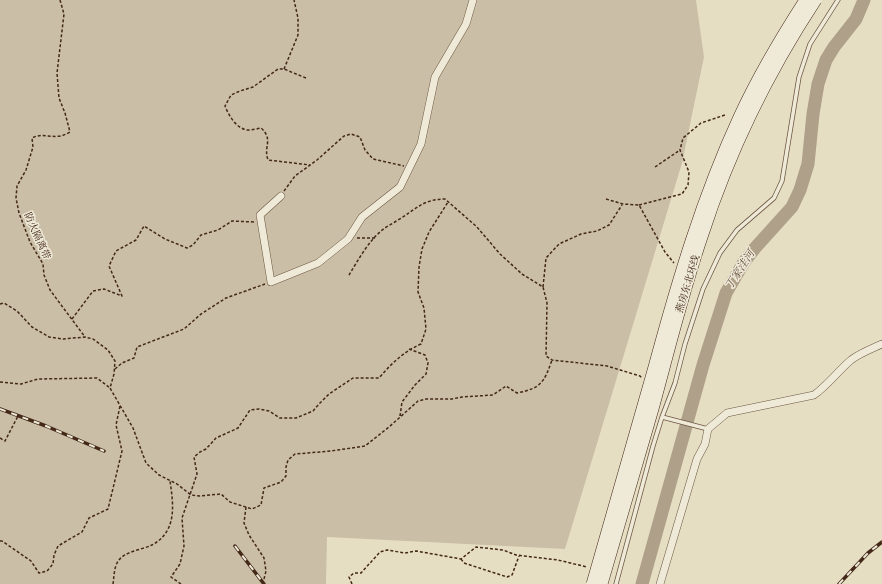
<!DOCTYPE html>
<meta charset="utf-8">
<style>
body{margin:0}
canvas{display:block;background:#e6dec3}
</style>
<canvas width="882" height="584"></canvas>
<script>
const c = document.querySelector('canvas').getContext('2d');
c.lineJoin = 'round';
function fill(path, color) {
  c.fillStyle = color;
  c.fill(path, 'evenodd');
}
function trace(path, color, width, dash) {
  c.strokeStyle = color;
  c.lineWidth = width;
  c.lineCap = dash ? 'butt' : 'round';
  c.setLineDash(dash || []);
  c.stroke(path);
}
function write(font, color, halo, rows, align = 'center') {
  c.font = font + ' "Libre Caslon Text","Noto Serif SC",serif';
  c.lineWidth = 3;
  c.setLineDash([]);
  c.textBaseline = 'middle';
  c.strokeStyle = halo;
  c.fillStyle = color;
  for (const [text, x, y, turn = 0] of rows) {
    c.save();
    c.translate(x, y);
    c.rotate((+turn || 0) * Math.PI / 180);
    c.textAlign = isNaN(turn) ? turn : align;
    if (halo) c.strokeText(text, 0, 0);
    c.fillText(text, 0, 0);
    c.restore();
  }
}
fill(new Path2D(`
 M 0,0 L 696,0 L 704,57 L 682,163 L 565,549 L 327,537 L 326,584 L 0,584 Z`), '#cabfa6');
trace(new Path2D(`
 M 642,584 L 703,365 L 726,293 L 744,262 L 755,248 L 792,207 L 800,190 L 808,164 L 813,114 L 818,84 L 826,60 L 834,47 L 856,19 L 864,0`), '#afa089', 13);
const service = new Path2D(`
 M 662,417 L 708,429
 M 616,584 L 653,446 L 662,417 L 675,383 L 685,344 L 703,289 L 720,253 L 737,230 L 774,198 L 782,181 L 799,77 L 810,44 L 838,0`);
const minor = new Path2D(`
 M 281,196 L 260,215 L 271,282 L 318,263 L 348,239 L 362,217 L 400,187 L 421,144 L 435,77 L 466,24 L 473,0
 M 660,584 L 697,459 L 705,444 L 708,429 L 727,413 L 814,395 C 828,385 838,371 851,360 C 860,353 871,349 882,344`);
trace(service, '#6c5643', 5);
trace(minor, '#6c5643', 8);
trace(new Path2D(`
 M 60,0 L 64,14 L 57,73 L 59,98 L 65,113 L 70,132 C 54,142 45,131 32,138 L 33,147 L 26,170 L 17,186 L 16,198 L 19,213 L 30,242 L 43,264 L 44,275 L 50,290 L 85,337
 M 284,69 L 298,35 L 298,18 L 294,0
 M 306,78 L 284,69 L 278,69 L 253,87 L 240,91 L 231,95 L 225,106 C 229,116 236,128 247,130 C 252,130 257,129 261,128 C 274,140 263,146 268,160 L 310,165
 M 655,167 L 680,150
 M 284,191 L 295,176 L 317,160 L 344,136 L 351,134 L 360,137 L 365,150 L 373,159 L 404,166
 M 606,199 L 623,204 L 639,205 L 665,252 L 674,263
 M 639,205 L 682,194 L 688,185 L 689,172 L 680,150 L 683,138 L 701,123 L 725,115
 M 357,238 L 375,238
 M 349,275 C 357,262 368,242 380,232 C 385,227 392,224 398,220 C 415,210 423,199 445,199 L 477,227 L 500,254 L 522,274 L 543,287 L 547,303 L 546,356 L 552,360 L 607,366 L 640,376 L 642,378
 M 543,287 L 546,258 L 559,244 L 581,234 L 597,231 L 609,225 L 622,205
 M 0,304 L 4,303 L 17,311 L 32,327 L 49,337 L 63,339 L 85,337 L 93,339 L 108,350 L 115,361 L 114,374 L 110,388 L 133,428 L 146,463 L 159,475 L 177,484 L 191,495 L 200,496 L 221,494 L 230,502 L 252,509 L 261,505 L 264,488 L 281,482 L 286,476 L 286,467 L 288,460 L 295,454 L 331,451 L 365,446 L 389,427 L 418,401 L 426,399 L 452,399 L 462,397 L 493,395 L 506,386 L 517,393 C 542,388 544,382 552,360
 M 72,319 L 93,291 L 104,289 L 122,296 L 109,266 L 116,251 L 136,240 L 144,226 L 165,239 L 187,248 L 193,245 L 201,235 L 218,230 L 232,221 L 254,222
 M 115,369 L 122,363 L 134,358 L 137,347 L 184,329 L 201,314 L 226,298 L 265,284
 M 0,382 L 21,384 L 38,379 L 97,378 L 110,388
 M 400,416 L 402,402 L 415,385 L 426,374 L 428,363 L 425,355 L 409,349
 M 0,438 L 5,441 L 18,416
 M 246,507 L 244,523 L 249,535 L 264,558 L 266,571 L 263,583
 M 0,541 L 2,541 L 31,561 L 39,573 L 47,571 L 53,564 L 54,555 L 58,546 L 82,532 L 89,518 L 108,509 L 122,451 L 116,425 L 120,406
 M 461,559 L 464,563 L 507,577 L 512,575 L 519,556
 M 113,584 C 114,577 114,569 117,563 C 123,551 142,550 152,545 C 160,541 166,534 169,527 C 175,513 172,495 170,481
 M 181,584 L 171,577 L 180,564 L 184,546 L 182,518 L 197,474 L 194,457 L 200,452 L 206,449 L 216,438 L 238,428 L 250,410 L 259,409 L 269,411 L 280,418 L 296,418 L 313,411 L 319,404 L 329,394 L 353,378 L 379,378 C 391,364 403,352 421,344 L 426,329 L 424,308 L 418,292 L 419,267 L 422,249 L 429,232 L 448,202
 M 352,584 L 349,577 L 354,573 L 361,573 L 380,552 L 387,550 L 405,553 L 416,551 L 461,559 L 476,547 L 503,550 L 516,555 L 558,560 L 587,567`), '#442818', 1.5, [3, 2]);
trace(service, '#efead8', 3.5);
trace(minor, '#efead8', 7);
const rail = new Path2D(`
 M 0,409 L 46,426 L 104,451
 M 235,546 L 264,584
 M 839,584 L 868,553 L 882,542`);
trace(rail, '#442818', 3.5);
trace(rail, '#efead8', 2, [6]);
const secondaryBridge = new Path2D(`
 M 592,584 C 613,512 633,439 654,367 C 677,282 702,197 739,117 C 757,78 781,37 805,0
 M 602,584 C 619,526 636,468 653,409 C 669,351 683,292 703,234 C 730,151 768,73 816,0`);
trace(secondaryBridge, '#442818', 12, []);
trace(secondaryBridge, '#efead8', 11);
write('10px', '#442818', '#efead8', [
 ["防火隔离带",37,236,66],
 ["燕房东北环线",688,284,-73]
]);
write('italic 11px', '#644c3a', '#efead8', [
 ["丁家洼河",740,270,-57]
]);
</script>
